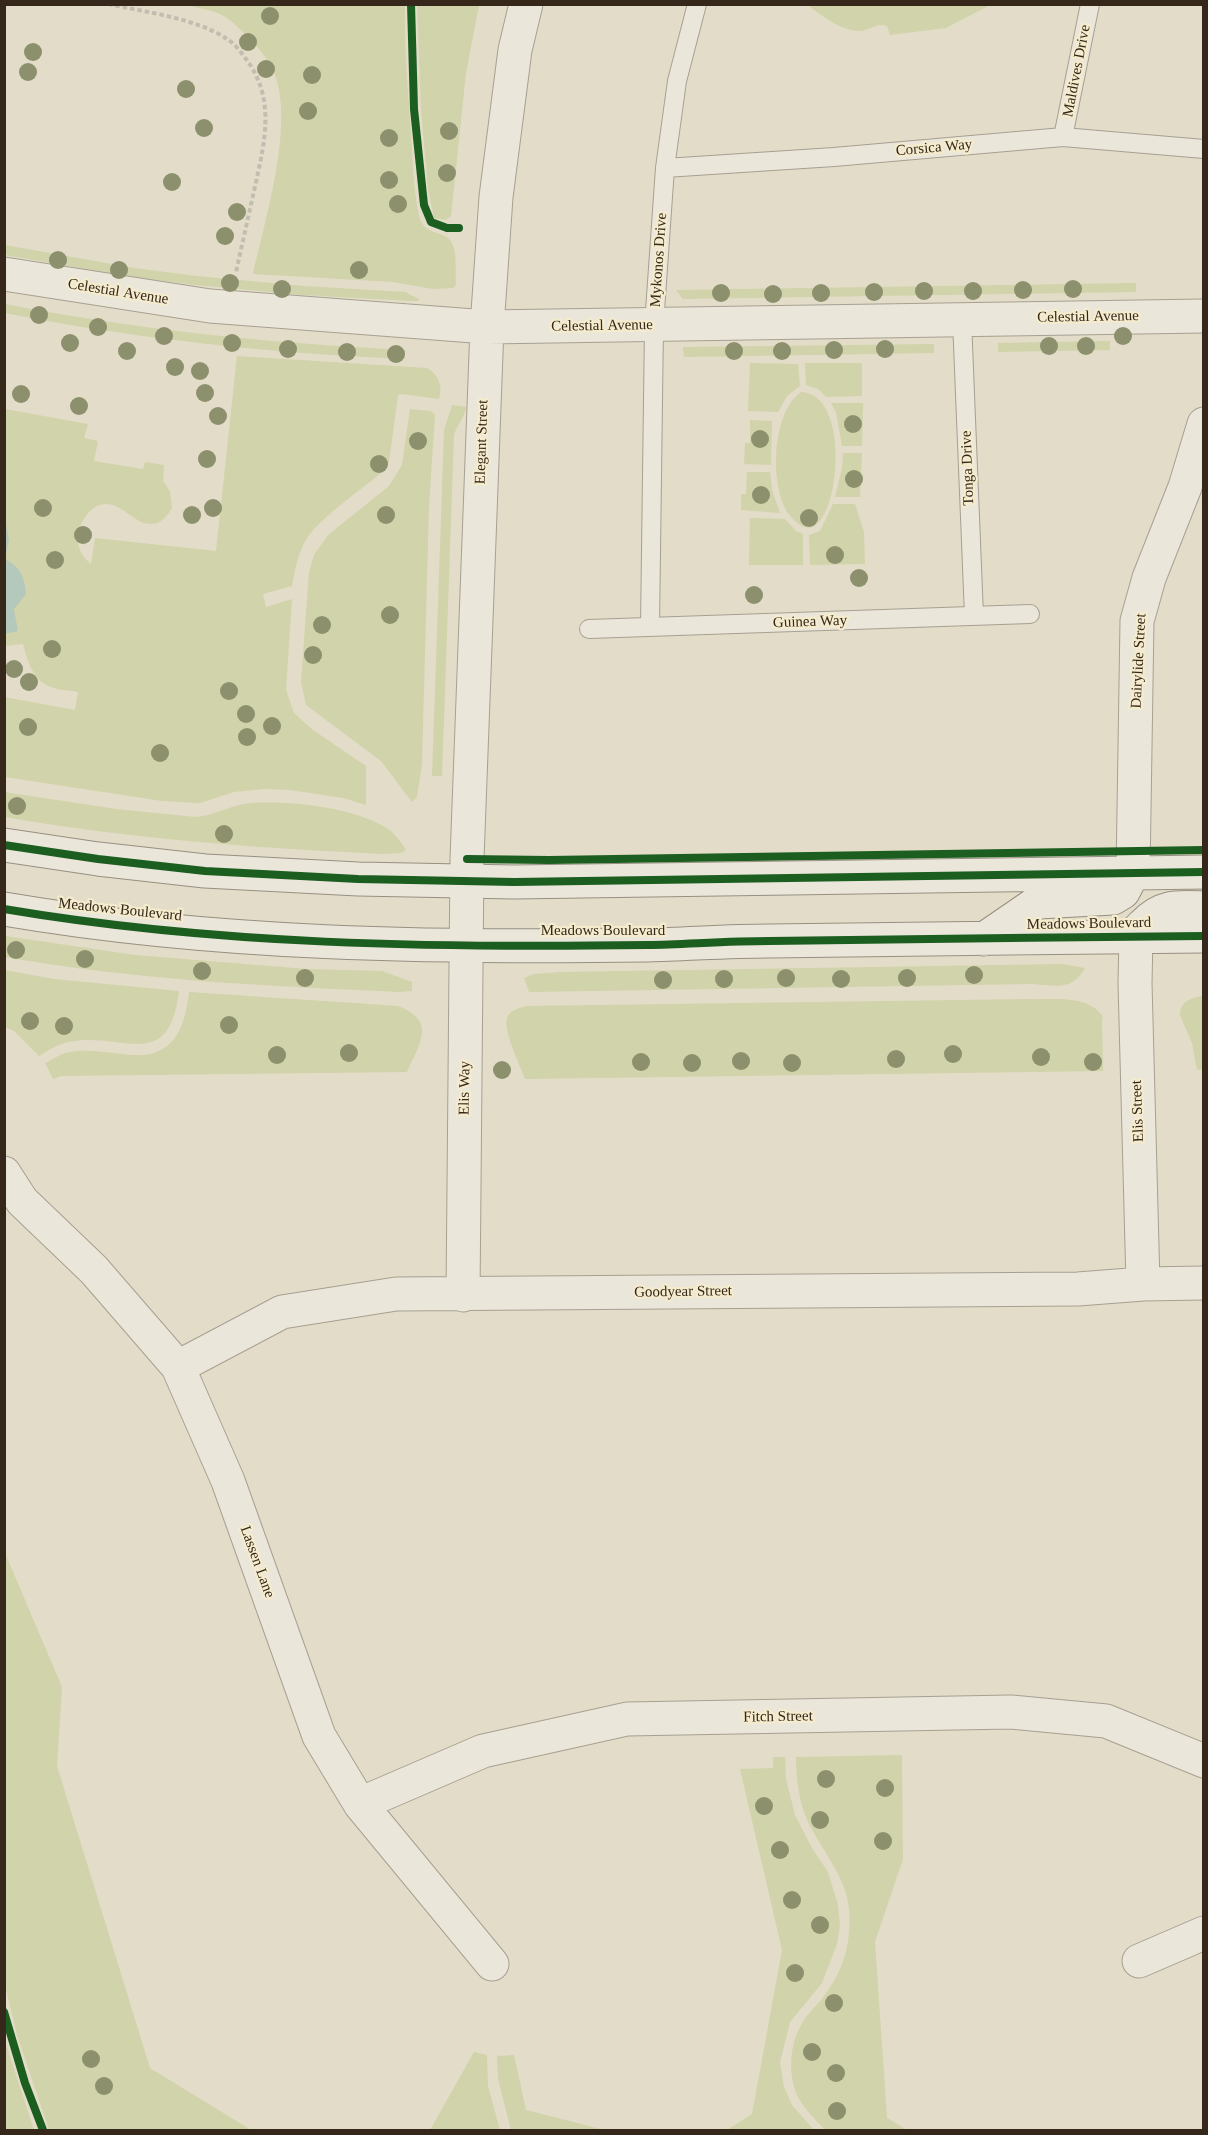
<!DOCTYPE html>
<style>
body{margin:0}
#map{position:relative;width:1208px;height:2135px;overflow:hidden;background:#e3dcc8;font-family:Georgia,serif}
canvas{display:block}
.frame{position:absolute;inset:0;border:6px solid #35281b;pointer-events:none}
</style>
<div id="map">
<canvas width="1208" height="2135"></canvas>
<div class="frame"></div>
</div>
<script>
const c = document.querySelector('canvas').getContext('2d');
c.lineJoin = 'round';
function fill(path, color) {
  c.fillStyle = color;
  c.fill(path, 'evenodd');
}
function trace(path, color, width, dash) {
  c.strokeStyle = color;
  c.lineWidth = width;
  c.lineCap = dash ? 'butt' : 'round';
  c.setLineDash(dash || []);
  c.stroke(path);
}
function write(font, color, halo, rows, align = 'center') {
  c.font = font + ' Georgia,serif';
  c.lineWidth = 4.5;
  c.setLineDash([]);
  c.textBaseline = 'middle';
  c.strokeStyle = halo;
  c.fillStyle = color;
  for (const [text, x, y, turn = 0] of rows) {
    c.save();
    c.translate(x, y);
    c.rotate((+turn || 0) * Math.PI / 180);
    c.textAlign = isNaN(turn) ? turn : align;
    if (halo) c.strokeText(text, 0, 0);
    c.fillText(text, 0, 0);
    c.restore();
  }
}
fill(new Path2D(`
 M 187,5 L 405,5 C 404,48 408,90 411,133 C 413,161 413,189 419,216 C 424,236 442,230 450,240 C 458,250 455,273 456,285 L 453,288 L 433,289 L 393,282 L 253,274 C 265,219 297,118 272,68 C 266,56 256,45 247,36 C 239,28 231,20 222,15 C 212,10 198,8 187,5 Z
 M 417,5 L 479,5 L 466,73 L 451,216 L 446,220 L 434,218 L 428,189 L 421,110 Z
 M 808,5 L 990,5 L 946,28 L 890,35 L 887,26 C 876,22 870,31 859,31 C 842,31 820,15 808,5 Z
 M 5,245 L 134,268 L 197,276 L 304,286 L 405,292 L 419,299 L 418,301 L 411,301 L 303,295 L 195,285 L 132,277 L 5,255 Z
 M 1136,283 L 1136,292 L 683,299 L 676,290 Z
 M 5,304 C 139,330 269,343 405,350 L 405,359 C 270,353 137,339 5,313 Z
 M 1110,341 L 1110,350 L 998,352 L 998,343 Z
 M 934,344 L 934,353 L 684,357 L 683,347 Z
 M 237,356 L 427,368 C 439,375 443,386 439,399 L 402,394 L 398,395 L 389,462 L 384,470 C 363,489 322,516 307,538 C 298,552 295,570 292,586 L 263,594 L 266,607 L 292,599 L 286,690 L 294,713 L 313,730 L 366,766 L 366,805 L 343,798 L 290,790 L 265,789 L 234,792 L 200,803 L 162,801 L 5,777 L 4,697 L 75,710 L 78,692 C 71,690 62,691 54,688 C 33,682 28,662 23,644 L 5,646 L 5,409 L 88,424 L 84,438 L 98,441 L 94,461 L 143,469 L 145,462 L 164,465 L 163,481 L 170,491 L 172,508 C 167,516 161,524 151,524 C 134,524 124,504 105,504 C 99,504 93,508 89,512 C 74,529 73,549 91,564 L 95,538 L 216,551 Z
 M 750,363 L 798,364 L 800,386 L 787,396 L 778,412 L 748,411 Z
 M 805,363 L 862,363 L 862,396 L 826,397 L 818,389 L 806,385 Z
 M 801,392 C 849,393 841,512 814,526 C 805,531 796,523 790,516 C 769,489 771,413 801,392 Z
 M 831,403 L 863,403 L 862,446 L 842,446 L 836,412 Z
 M 452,405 L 466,407 C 465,417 457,425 454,435 L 442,776 L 432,776 L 444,430 Z
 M 410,409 L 431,411 L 435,415 L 429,506 L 422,764 L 417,797 L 412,802 L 381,761 L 306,705 L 301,682 L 309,572 L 314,555 L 328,535 L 389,486 L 402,465 Z
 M 750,420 L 772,421 L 771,465 L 744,464 L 745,443 L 750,443 Z
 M 843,453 L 862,453 L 860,497 L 835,497 L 842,468 Z
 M 747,472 L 770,472 L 772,490 L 780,513 L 741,510 L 741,494 L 746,494 Z
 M 833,504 L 855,504 L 864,532 L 865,564 L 810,565 L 809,535 L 820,531 Z
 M 750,518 L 785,519 L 796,531 L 803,534 L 803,565 L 749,565 Z
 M 4,792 L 116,809 L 195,817 C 212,816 227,807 244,804 C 283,799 355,807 388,829 C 395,834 401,842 406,850 L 400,853 L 383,854 C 257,848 130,839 5,817 Z
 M 5,936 L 135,955 L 307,969 L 382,971 L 412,982 L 412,991 L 399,992 C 267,986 134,980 5,957 Z
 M 1062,964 L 1085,968 C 1072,992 1054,985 1031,984 L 529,992 L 524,978 L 534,974 L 560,972 Z
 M 5,970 L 54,979 L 179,991 C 169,1075 122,1031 69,1042 C 58,1044 49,1050 39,1056 L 14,1031 L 5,1027 Z
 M 189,992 L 398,1006 C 437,1021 420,1043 407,1072 L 61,1076 L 53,1079 L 45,1063 C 53,1059 62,1053 70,1052 C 81,1050 92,1051 103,1052 C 118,1053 139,1058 154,1053 C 181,1044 186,1016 189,992 Z
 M 1203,996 L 1203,1069 L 1197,1070 L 1192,1043 L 1180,1015 C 1180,1001 1191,998 1203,996 Z
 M 1030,999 C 1055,1000 1088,994 1103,1017 L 1102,1019 L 1103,1071 L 525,1079 C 520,1065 503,1031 507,1018 C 509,1010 520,1008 527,1006 Z
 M 5,1553 L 62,1687 L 57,1766 L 150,2068 L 251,2130 L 49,2130 L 17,2035 L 5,1985 Z
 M 902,1755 L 903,1859 L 875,1942 L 887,2118 L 907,2130 L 825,2130 C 816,2120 803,2108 797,2095 C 787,2070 790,2042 804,2020 C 809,2012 816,2006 822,1999 C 837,1979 847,1958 849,1933 C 854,1884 829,1863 809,1824 C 799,1803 796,1780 796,1757 Z
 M 773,1757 L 785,1757 L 786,1779 L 795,1815 L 812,1848 L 828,1872 L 838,1905 L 840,1926 L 837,1944 L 822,1983 L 790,2022 L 780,2062 L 784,2087 L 792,2105 L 814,2130 L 727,2130 L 752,2114 L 782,1950 L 740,1769 L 773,1768 Z
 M 5,2041 L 34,2130 L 5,2130 Z
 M 474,2052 L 487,2055 L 488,2086 L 500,2130 L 430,2130 Z
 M 514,2055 L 526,2110 L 605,2130 L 511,2130 L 498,2079 L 497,2056 Z`), '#d1d3aa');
fill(new Path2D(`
 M 4,514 L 9,539 L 5,559 C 20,567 25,577 26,594 L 14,609 L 18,631 L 5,634 Z`), '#b5c8bc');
const lane = new Path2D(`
 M 1063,137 L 1090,4
 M 665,168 L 834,157 L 1063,137 L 1204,149
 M 962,320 L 974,616
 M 650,627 L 654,325 L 665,168 L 677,81 L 697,4
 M 589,629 L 1030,614`);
const street = new Path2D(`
 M 4,274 L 210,306 L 487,327 L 1204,316
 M 1133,873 L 1137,621 L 1149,578 L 1185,487 L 1204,424
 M 1136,937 L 1135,983 L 1143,1284
 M 4,1173 L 22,1201 L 94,1270 L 178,1367 L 228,1481 L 319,1736 L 360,1804 L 492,1964
 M 463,1295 L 467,859 L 487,327 L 496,197 L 515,50 L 526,4
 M 178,1367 L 282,1312 L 396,1294 L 1078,1289 L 1143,1284 L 1204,1283
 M 360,1804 L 483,1751 L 627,1719 L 1011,1712 L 1106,1721 L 1204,1761
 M 1139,1961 L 1204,1933`);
const secondary = new Path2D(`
 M 4,845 L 98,859 L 205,871 L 358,879 L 514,882 L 1204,872
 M 4,909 C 216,945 434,948 648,945 C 689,944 729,941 769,941 C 914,938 1059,938 1204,936
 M 1136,937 C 1136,931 1139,929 1143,925 C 1162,905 1177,907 1204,908
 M 984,939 L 1038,902 L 1113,898 L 1123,892 L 1133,873`);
trace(lane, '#a7a092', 20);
trace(street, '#a7a092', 35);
trace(secondary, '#979082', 35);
trace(new Path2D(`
 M 108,4 C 145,12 196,18 227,39 C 234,43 241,52 246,59 C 277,100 264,145 254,191 C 248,218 242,245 236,272
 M 411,4 L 414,109 L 424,205 L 431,222 L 447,228 L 459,228
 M 4,2012 L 25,2083 L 43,2130`), '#c3bdb1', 4, [4.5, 3]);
trace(lane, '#ebe6da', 18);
trace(street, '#ebe6da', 33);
trace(secondary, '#ebe6da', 33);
trace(new Path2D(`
 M 411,4 L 414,109 L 424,205 L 431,222 L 447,228 L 459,228
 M 4,845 L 98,859 L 205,871 L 358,879 L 514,882 L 1204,872
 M 467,859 L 549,860 L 1204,850
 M 4,909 C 216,945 434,948 648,945 C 689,944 729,941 769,941 C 914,938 1059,938 1204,936
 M 4,2012 L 25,2083 L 43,2130`), '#1b5e20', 8);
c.fillStyle = '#8c906d';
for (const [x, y] of [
 [270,16],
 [248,42],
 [33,52],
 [266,69],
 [28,72],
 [312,75],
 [186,89],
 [308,111],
 [204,128],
 [449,131],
 [389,138],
 [447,173],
 [389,180],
 [172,182],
 [398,204],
 [237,212],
 [225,236],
 [58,260],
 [119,270],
 [359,270],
 [230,283],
 [282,289],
 [1073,289],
 [1023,290],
 [924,291],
 [973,291],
 [874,292],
 [721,293],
 [821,293],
 [773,294],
 [39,315],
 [98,327],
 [164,336],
 [1123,336],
 [70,343],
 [232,343],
 [1049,346],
 [1086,346],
 [288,349],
 [885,349],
 [834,350],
 [127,351],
 [734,351],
 [782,351],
 [347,352],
 [396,354],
 [175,367],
 [200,371],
 [205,393],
 [21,394],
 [79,406],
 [218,416],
 [853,424],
 [760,439],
 [418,441],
 [207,459],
 [379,464],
 [854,479],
 [761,495],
 [43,508],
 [213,508],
 [192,515],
 [386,515],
 [809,518],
 [83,535],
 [835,555],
 [55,560],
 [859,578],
 [754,595],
 [390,615],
 [322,625],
 [52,649],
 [313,655],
 [14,669],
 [29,682],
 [229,691],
 [246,714],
 [272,726],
 [28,727],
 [247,737],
 [160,753],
 [17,806],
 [224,834],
 [16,950],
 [85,959],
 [202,971],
 [974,975],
 [305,978],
 [786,978],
 [907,978],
 [724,979],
 [841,979],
 [663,980],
 [30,1021],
 [229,1025],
 [64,1026],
 [349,1053],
 [953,1054],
 [277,1055],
 [1041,1057],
 [896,1059],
 [741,1061],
 [641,1062],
 [1093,1062],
 [692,1063],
 [792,1063],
 [502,1070],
 [826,1779],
 [885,1788],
 [764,1806],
 [820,1820],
 [883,1841],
 [780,1850],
 [792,1900],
 [820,1925],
 [795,1973],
 [834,2003],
 [812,2052],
 [91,2059],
 [836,2073],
 [104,2086],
 [837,2111]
]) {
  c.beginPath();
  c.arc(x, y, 9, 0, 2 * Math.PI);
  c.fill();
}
write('15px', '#35281b', '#f5ebcd', [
 ["Maldives Drive",1077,71,-79],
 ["Corsica Way",934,148,-5],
 ["Mykonos Drive",659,260,-86],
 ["Celestial Avenue",118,292,9],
 ["Celestial Avenue",1088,317,-1],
 ["Celestial Avenue",602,326,-1],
 ["Elegant Street",482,442,-88],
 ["Tonga Drive",968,468,-92],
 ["Guinea Way",810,622,-2],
 ["Dairylide Street",1139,661,-87],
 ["Meadows Boulevard",120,910,6],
 ["Meadows Boulevard",1089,924,-1],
 ["Meadows Boulevard",603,931],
 ["Elis Way",465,1088,-89],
 ["Elis Street",1138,1111,-92],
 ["Goodyear Street",683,1292,-1],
 ["Lassen Lane",257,1562,70],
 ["Fitch Street",778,1717,-1]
]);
</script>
